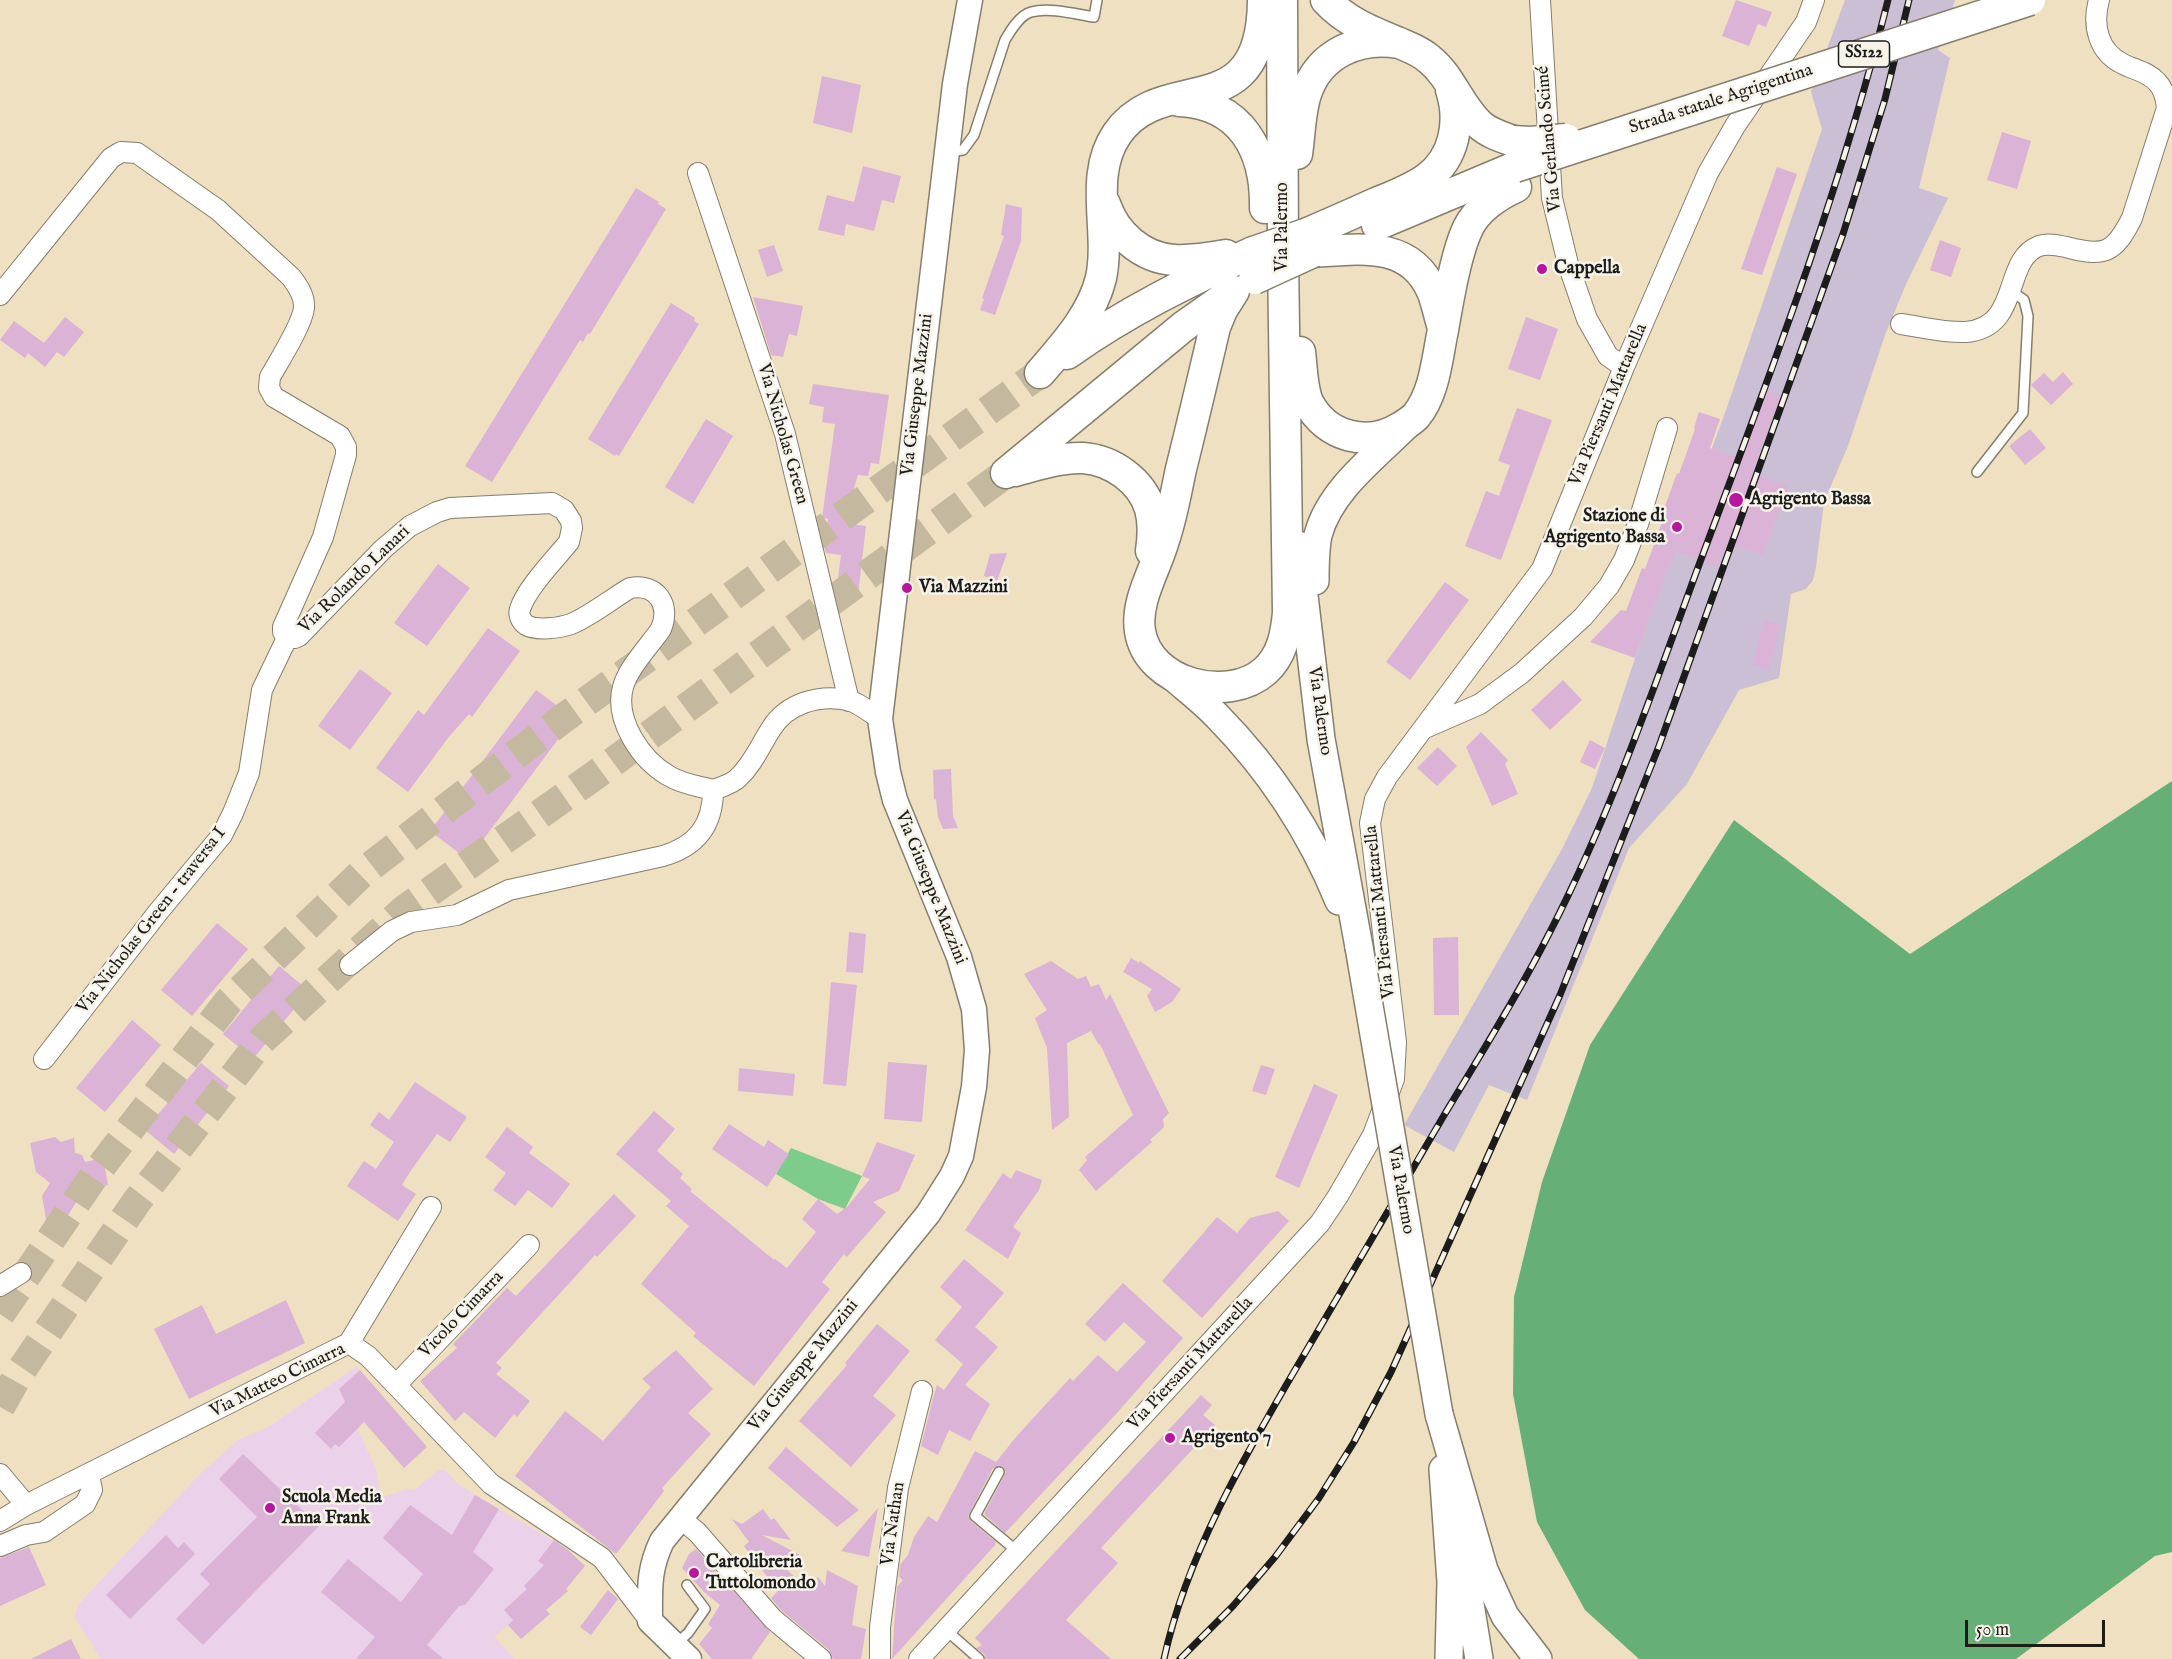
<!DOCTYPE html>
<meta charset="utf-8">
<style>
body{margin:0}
#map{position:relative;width:2172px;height:1659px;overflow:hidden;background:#eee0c0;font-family:"IM FELL English",serif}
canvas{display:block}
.scale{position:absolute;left:1965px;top:1620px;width:140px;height:27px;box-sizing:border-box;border:3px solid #1c1c1c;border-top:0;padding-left:8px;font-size:18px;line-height:21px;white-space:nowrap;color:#1c1c1c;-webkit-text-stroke:4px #f7f3e8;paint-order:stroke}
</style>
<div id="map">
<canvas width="2172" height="1659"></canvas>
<div class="scale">50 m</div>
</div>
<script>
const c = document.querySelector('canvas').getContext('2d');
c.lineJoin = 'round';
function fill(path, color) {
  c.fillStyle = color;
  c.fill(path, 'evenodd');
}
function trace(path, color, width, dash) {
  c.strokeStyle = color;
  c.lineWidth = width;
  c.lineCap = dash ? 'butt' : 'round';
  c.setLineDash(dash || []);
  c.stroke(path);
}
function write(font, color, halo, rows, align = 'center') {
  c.font = font + ' "IM FELL English",serif';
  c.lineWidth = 5;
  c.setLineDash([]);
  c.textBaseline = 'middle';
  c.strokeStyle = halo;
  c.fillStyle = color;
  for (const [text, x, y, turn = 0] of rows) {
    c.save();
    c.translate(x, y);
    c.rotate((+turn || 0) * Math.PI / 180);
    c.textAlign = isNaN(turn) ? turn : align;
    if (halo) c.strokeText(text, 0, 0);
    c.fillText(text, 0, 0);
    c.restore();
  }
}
fill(new Path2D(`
 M 356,1367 L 360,1370 L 339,1389 L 376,1469 L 380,1498 L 407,1489 L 415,1490 L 438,1470 L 445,1470 L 458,1484 L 475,1495 L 554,1541 L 538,1561 L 544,1565 L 527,1589 L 504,1610 L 513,1620 L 494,1637 L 515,1659 L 101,1659 L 75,1618 L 78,1605 L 197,1477 L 238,1440 L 270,1426 Z`), '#ecd1ea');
fill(new Path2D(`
 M 1845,0 L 1955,0 L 1938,50 L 1950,58 L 1919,188 L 1948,198 L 1907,282 L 1885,335 L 1848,446 L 1824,502 L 1816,567 L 1813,580 L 1806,589 L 1791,594 L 1779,678 L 1739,690 L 1687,784 L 1629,848 L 1527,1100 L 1489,1085 L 1454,1152 L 1404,1125 L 1561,851 L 1592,788 L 1635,658 L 1726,410 L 1822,129 L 1811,92 Z`), '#cbbfd5');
fill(new Path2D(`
 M 791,1148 L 862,1176 L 845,1209 L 818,1199 L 776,1174 Z`), '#7ecc8b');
fill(new Path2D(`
 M 2172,781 L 2172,1552 L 2155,1556 L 2016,1659 L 1639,1659 L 1585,1610 L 1537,1522 L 1513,1394 L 1514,1297 L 1542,1182 L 1590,1045 L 1734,820 L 1910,954 Z`), '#66b077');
fill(new Path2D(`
 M 1736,0 L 1772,12 L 1766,27 L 1758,24 L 1749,46 L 1722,36 Z
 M 822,76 L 861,85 L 852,133 L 813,123 Z
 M 2002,132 L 2031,141 L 2017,189 L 1987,180 Z
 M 863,166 L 901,176 L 894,203 L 882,200 L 874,231 L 846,224 L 844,236 L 818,230 L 827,195 L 854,202 Z
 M 1777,167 L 1797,174 L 1762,275 L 1741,269 Z
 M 636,188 L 659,202 L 658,204 L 666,209 L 590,334 L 588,333 L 583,342 L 580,340 L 492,482 L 465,466 Z
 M 1006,204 L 1022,208 L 1021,241 L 995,315 L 980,310 L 984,299 L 982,298 L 1004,236 L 1001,235 Z
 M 1940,240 L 1961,248 L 1951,277 L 1930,270 Z
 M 774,245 L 783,271 L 767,277 L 758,250 Z
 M 753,297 L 803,306 L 797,336 L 789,334 L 783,357 L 771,355 Z
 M 671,303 L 695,318 L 694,321 L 699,324 L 619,456 L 616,454 L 615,456 L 588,439 Z
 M 65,317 L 84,332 L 64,357 L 57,352 L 45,367 L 28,353 L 25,358 L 0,340 L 14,321 L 44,343 Z
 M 1526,317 L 1558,329 L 1540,380 L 1508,369 Z
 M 2063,372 L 2073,384 L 2051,405 L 2031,385 L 2044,373 L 2053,382 Z
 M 813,384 L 889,395 L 879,464 L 871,463 L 868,476 L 858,475 L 854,488 L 850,524 L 866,526 L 858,595 L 836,593 L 841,555 L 826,553 L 824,547 L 828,519 L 822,518 L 835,424 L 822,422 L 824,407 L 809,404 Z
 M 1767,390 L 1781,395 L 1752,473 L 1788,486 L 1763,555 L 1727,543 L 1718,567 L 1675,551 L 1635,658 L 1590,642 L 1621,610 L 1626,611 L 1642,568 L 1645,569 L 1667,509 L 1664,509 L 1677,473 L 1679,474 L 1695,429 L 1694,428 L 1699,412 L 1720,419 L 1710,448 L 1742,459 Z
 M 1517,408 L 1552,420 L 1501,560 L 1465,546 L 1486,491 L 1499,496 L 1510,465 L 1498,461 Z
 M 706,419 L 733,436 L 693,504 L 665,487 Z
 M 2030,429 L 2046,448 L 2025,465 L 2009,446 Z
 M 1007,553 L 997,581 L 984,576 L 990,554 Z
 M 438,564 L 470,588 L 427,646 L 394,623 Z
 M 1445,582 L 1469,600 L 1410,680 L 1386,662 Z
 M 1764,620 L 1781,624 L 1769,670 L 1752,665 Z
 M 488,628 L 520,651 L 472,717 L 469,714 L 448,738 L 408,792 L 376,768 L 418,710 L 424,715 Z
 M 360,669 L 392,693 L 350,750 L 318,726 Z
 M 1563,680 L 1582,700 L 1550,730 L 1531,710 Z
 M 536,690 L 574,718 L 468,860 L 430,831 Z
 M 1481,732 L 1508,760 L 1505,764 L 1518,794 L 1492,806 L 1466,747 Z
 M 1590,740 L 1605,748 L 1595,769 L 1580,762 Z
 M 1438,747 L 1457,766 L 1437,786 L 1417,768 Z
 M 951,769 L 953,816 L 958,828 L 943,829 L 938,817 L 936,799 L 934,800 L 933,770 Z
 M 217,923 L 248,949 L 192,1016 L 161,990 Z
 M 849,932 L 866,934 L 863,973 L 846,972 Z
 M 1458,937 L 1459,1015 L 1434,1015 L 1433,938 Z
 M 1131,958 L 1139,963 L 1140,961 L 1181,989 L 1172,1002 L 1155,1012 L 1147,996 L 1152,989 L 1123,972 Z
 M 1051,961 L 1078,979 L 1086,976 L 1091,987 L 1099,984 L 1106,1000 L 1110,994 L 1169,1113 L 1163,1119 L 1164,1127 L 1150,1140 L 1152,1142 L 1096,1191 L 1079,1170 L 1087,1160 L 1085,1157 L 1133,1115 L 1100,1044 L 1099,1045 L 1091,1031 L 1067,1043 L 1069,1117 L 1052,1130 L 1047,1048 L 1035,1018 L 1047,1010 L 1024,974 Z
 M 279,966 L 309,991 L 253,1059 L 223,1034 Z
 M 831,982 L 857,985 L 846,1086 L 823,1084 Z
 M 132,1020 L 161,1045 L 105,1112 L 76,1088 Z
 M 888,1062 L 927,1065 L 922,1122 L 884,1119 Z
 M 201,1063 L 229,1086 L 174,1154 L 145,1130 Z
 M 1261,1065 L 1275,1069 L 1266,1095 L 1252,1091 Z
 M 739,1068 L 795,1074 L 793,1096 L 738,1091 Z
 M 415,1082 L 467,1117 L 450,1142 L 437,1134 L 410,1172 L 402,1185 L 416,1194 L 398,1221 L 347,1186 L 364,1161 L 376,1169 L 394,1142 L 370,1125 L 379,1112 L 389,1120 Z
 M 1314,1084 L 1338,1095 L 1299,1188 L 1275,1177 Z
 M 654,1111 L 675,1129 L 657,1151 L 683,1174 L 680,1178 L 692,1189 L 690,1191 L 774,1260 L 775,1259 L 787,1268 L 816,1232 L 802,1219 L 818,1199 L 837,1214 L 847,1207 L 870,1179 L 862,1176 L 877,1142 L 915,1155 L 899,1191 L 873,1202 L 886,1212 L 847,1257 L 844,1254 L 822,1282 L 830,1289 L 754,1386 L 693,1336 L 696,1333 L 641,1284 L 689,1226 L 666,1206 L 671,1201 L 616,1154 Z
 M 729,1124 L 764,1147 L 768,1140 L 789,1154 L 767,1187 L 712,1149 Z
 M 507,1127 L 533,1147 L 529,1153 L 570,1184 L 552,1208 L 528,1190 L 515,1206 L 493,1190 L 506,1173 L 485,1157 Z
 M 55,1137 L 61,1142 L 74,1138 L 75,1153 L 82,1155 L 85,1162 L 103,1158 L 108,1185 L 84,1190 L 65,1220 L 47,1225 L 42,1196 L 50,1183 L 36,1172 L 30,1143 Z
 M 1016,1170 L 1042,1180 L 1039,1190 L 1013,1227 L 1021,1233 L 1008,1259 L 965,1230 L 1003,1173 L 1011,1179 Z
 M 614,1194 L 636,1216 L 597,1257 L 595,1255 L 496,1363 L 502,1368 L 496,1374 L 530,1401 L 517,1417 L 514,1414 L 495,1438 L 464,1412 L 455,1421 L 420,1381 L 457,1348 L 453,1344 L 507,1288 L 516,1296 Z
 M 1278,1211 L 1289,1221 L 1202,1318 L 1162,1281 L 1217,1217 L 1237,1233 L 1250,1218 Z
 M 964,1259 L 1004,1293 L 975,1327 L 998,1347 L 965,1385 L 990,1404 L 970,1441 L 949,1430 L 938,1455 L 921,1446 L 933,1398 L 937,1385 L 944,1390 L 963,1364 L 935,1340 L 962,1307 L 940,1287 Z
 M 1123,1283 L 1183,1338 L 1116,1414 L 1005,1533 L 984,1514 L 1006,1472 L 1002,1466 L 993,1468 L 968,1516 L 971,1521 L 996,1542 L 995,1545 L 892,1659 L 897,1587 L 903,1580 L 899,1577 L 900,1565 L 908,1555 L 914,1537 L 928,1516 L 937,1522 L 975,1451 L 996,1462 L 1016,1437 L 1070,1378 L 1073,1381 L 1098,1355 L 1117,1372 L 1146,1342 L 1124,1322 L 1105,1342 L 1085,1324 Z
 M 286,1300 L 305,1343 L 189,1399 L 154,1329 L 202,1305 L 216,1334 Z
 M 877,1324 L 910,1351 L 873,1396 L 896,1415 L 851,1467 L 799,1421 L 847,1365 L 845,1363 Z
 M 676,1350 L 713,1389 L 688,1413 L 711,1434 L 662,1488 L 664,1491 L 616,1554 L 515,1476 L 565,1411 L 603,1441 L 651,1387 L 642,1379 Z
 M 360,1370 L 427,1447 L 404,1468 L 364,1422 L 339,1447 L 335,1444 L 331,1449 L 315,1433 L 345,1402 L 339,1389 Z
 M 1201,1395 L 1212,1405 L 1203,1415 L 1215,1425 L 1101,1548 L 1118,1563 L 1066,1620 L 1111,1659 L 986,1659 L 984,1654 L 976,1648 L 982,1645 L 975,1638 Z
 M 786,1447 L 827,1483 L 859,1510 L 837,1527 L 768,1468 Z
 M 243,1454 L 319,1526 L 203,1645 L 176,1619 L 210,1584 L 200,1574 L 257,1517 L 219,1479 Z
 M 475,1495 L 499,1509 L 473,1552 L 494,1569 L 465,1605 L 459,1606 L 427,1645 L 444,1659 L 356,1659 L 375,1637 L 321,1592 L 348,1559 L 401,1602 L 423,1574 L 383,1538 L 410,1505 L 452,1535 Z
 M 878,1508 L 869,1557 L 841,1551 Z
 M 763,1509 L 771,1520 L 774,1518 L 791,1540 L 762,1535 L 800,1555 L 784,1567 L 808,1589 L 818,1577 L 825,1586 L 827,1570 L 858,1586 L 852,1625 L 866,1629 L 861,1659 L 833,1659 L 829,1650 L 781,1610 L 771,1598 L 778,1591 L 744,1546 L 749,1542 L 732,1519 L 742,1524 Z
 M 166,1535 L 178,1548 L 184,1542 L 195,1554 L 130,1619 L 106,1595 Z
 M 554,1540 L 568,1550 L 585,1566 L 566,1589 L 568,1591 L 546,1610 L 550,1614 L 521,1639 L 508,1625 L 513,1620 L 504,1610 L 527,1589 L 524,1586 L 544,1565 L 538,1561 Z
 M 29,1547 L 46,1585 L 0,1606 L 0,1558 Z
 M 696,1549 L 770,1632 L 751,1659 L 712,1659 L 699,1644 L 712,1628 L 708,1624 L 720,1605 L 704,1592 L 682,1568 L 689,1554 Z
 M 608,1590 L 618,1599 L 591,1635 L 580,1627 Z
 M 71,1639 L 81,1659 L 31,1659 Z`), '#dab3d7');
trace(new Path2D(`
 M 0,1314 L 96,1173 L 228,1002 L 362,873 L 561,720 L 1040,373
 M 0,1407 L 18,1375 L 137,1201 L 262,1040 L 404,910 L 594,776 L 1006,473`), '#c4b99f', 30, [30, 15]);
const service = new Path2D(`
 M 948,152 L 963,150 L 974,135 L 1005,40 C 1011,30 1020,15 1031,12 C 1050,7 1075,14 1094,17 L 1097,0
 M 1977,472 L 2023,413 L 2028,316 L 2024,300 L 2011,291
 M 999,1472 L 975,1516 L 1018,1552
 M 946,1630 L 979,1659
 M 675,1645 L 688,1633 L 705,1609 L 687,1585`);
const minor = new Path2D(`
 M 1540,0 L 1552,198 L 1568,264 L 1587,319 L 1608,356 L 1624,367
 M 698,173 L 785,434 L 849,701
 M 0,295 L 111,158 L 121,152 L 137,153 L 218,210 L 291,277 C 298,286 305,296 304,308 C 302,325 279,361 270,377 L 269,388 L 274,397 L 340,436 L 346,447 L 346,455 L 323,537 L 283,627 L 283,632 L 287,638 L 295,638 L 299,636 L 383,549 L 410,526 L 437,512 L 450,508 L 552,503 L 564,510 L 571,521 L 572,528 L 569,542 C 555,559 526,589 520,609 C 518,615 521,621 526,625 C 536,631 560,628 571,624 C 589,617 613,598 630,588 C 657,583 671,605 661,629 C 650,645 628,668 623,687 C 614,720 641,760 669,776 C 682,784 698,786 713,790
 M 1901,324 C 1922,327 1945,333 1966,332 C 2022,327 2002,260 2039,246 C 2048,243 2057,245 2066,247 C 2104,257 2114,254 2132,218 L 2167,108 C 2166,98 2164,89 2157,82 C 2148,72 2135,70 2123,64 C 2098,52 2092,25 2099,0
 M 1425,728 L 1480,704 L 1522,673 L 1583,617 L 1609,586 L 1624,560 L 1638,524 L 1667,428
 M 713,790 C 721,787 732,784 738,778 C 753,764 760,746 771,729 C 787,703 819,694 848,700 C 859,703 870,712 880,719
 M 350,965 L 392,931 L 411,922 L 457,915 L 509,890 L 663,856 C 697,846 713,825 713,790
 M 44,1059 L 159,911 L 222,835 L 233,813 L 249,773 L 262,690 L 287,638
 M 0,1286 L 21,1273
 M 349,1343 L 431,1207
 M 396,1385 L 529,1245
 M 0,1474 L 26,1505
 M 680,1518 L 697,1532 L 773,1619 L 821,1659
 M 0,1521 L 26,1505 L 349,1343 L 368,1356 L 491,1484 L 602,1558 L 650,1621
 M 0,1546 L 26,1535 L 44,1532 L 85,1504 L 92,1490 L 89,1475
 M 880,1659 L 880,1627 L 898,1488 L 922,1391
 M 919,1659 L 1320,1223 L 1338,1196 L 1373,1135 L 1394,1079 L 1396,1042 L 1370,823 L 1375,799 L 1387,777 L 1542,569 L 1624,367 L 1708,173 L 1735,126 L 1806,22 L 1814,0`);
const tertiary = new Path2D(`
 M 689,1659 L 650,1621 C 650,1590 648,1570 662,1541 L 928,1214 L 952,1176 L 961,1156 L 974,1087 L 977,1050 L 974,1009 L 959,957 L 895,800 L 888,772 L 880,719 L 955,84 L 970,0`);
const secondary = new Path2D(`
 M 1298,545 L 1321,739 L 1359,947
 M 1315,581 C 1315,567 1315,550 1318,535 C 1330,490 1375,457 1407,425
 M 1173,677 C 1188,690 1204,702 1218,717 C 1270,770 1311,833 1339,901
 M 1439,1414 L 1484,1570 L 1505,1616 L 1538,1659
 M 1443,1469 L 1451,1582 L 1449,1659
 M 1459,1537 L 1479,1659`);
const primary = new Path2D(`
 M 1326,0 C 1345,21 1370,31 1397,42 C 1408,47 1419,50 1429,59 C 1451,76 1459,106 1480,125 C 1489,133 1502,137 1513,141
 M 1179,101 C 1242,104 1266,151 1265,208
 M 1297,154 C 1300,134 1300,112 1306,94 C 1319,53 1360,36 1399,43
 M 1105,204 C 1115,234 1142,258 1174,260 C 1192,261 1209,258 1226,255
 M 1377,225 L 1515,167
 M 1308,233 C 1331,223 1354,213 1376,203 C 1393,196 1412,189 1427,178 C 1455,158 1461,121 1451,90
 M 1313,252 C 1359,249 1410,240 1432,291 C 1437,303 1439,316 1443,328
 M 1234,291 L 1222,310 L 1215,327 C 1204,374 1193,421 1181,469 C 1176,492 1172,517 1164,540 C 1156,569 1135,601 1140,631 C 1148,684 1228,704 1265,671 C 1282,656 1286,634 1288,613 L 1283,256 L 1282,0
 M 1300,352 C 1302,367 1302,388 1308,402 C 1326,437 1368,448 1401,427 C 1406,424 1412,420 1416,416 C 1435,393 1437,358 1443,330 C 1448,301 1456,253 1468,228 C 1477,209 1498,195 1516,187
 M 1067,354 C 1126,312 1187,282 1253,252
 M 1040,373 C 1064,345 1092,315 1101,278 C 1111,231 1088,176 1117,134 C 1163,67 1262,130 1263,0
 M 1015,471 C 1037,465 1061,457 1083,458 C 1112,460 1142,481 1150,509 C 1154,523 1153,537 1151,551
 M 1006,473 L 1184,326 L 1231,293`);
trace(service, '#857e6e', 12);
trace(minor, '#857e6e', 22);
trace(tertiary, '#857e6e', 27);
trace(secondary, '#857e6e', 30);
trace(primary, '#857e6e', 33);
trace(service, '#fff', 9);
trace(minor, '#fff', 20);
trace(tertiary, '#fff', 24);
trace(secondary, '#fff', 27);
trace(primary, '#fff', 30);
const rail = new Path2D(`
 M 1164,1659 C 1187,1552 1250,1447 1305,1353 C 1351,1274 1397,1195 1443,1117 C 1476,1062 1510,1008 1540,951 C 1608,824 1653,689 1703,554 C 1771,372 1841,189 1888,0
 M 1180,1659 L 1233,1606 L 1275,1557 L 1319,1498 L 1354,1442 L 1391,1372 L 1560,995 L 1659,746 L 1843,234 L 1885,99 L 1909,0`);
trace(rail, '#1c1c1c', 7);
trace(rail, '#f7f3e8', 4.5, [14]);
const secondaryBridge = new Path2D(`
 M 1359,947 L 1439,1414`);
const primaryBridge = new Path2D(`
 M 1513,141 L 1530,142 L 1566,139
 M 1515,167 L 2030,0
 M 1253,252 L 1308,233
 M 1254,279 L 1313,252`);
trace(secondaryBridge, '#857e6e', 30, []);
trace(primaryBridge, '#857e6e', 33, []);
trace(secondaryBridge, '#fff', 27);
trace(primaryBridge, '#fff', 30);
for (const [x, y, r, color] of [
 [1542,269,6,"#b5179e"],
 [1736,500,8,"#b5179e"],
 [1677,527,6,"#b5179e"],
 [907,588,6,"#b5179e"],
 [1170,1438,6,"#b5179e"],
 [270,1508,6,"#b5179e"],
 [694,1573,6,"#b5179e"]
]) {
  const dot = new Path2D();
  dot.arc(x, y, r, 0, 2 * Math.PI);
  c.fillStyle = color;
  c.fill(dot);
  trace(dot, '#f7f3e8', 2);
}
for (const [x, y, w] of [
 [1864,54,51]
]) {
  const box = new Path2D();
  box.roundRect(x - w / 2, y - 13, w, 26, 4.5);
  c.fillStyle = '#f7f3e8';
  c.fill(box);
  trace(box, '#1c1c1c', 1.5);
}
write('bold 16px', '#1c1c1c', null, [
 ["SS122",1864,54]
]);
write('18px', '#1c1c1c', '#f7f3e8', [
 ["Strada statale Agrigentina",1721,100,-18],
 ["Via Gerlando Scimé",1550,139,-95],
 ["Via Palermo",1283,227,-90],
 ["Via Giuseppe Mazzini",918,395,-83],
 ["Via Piersanti Mattarella",1609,405,-67],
 ["Via Nicholas Green",782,434,74],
 ["Via Rolando Lanari",355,580,-44],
 ["Via Palermo",1319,711,82],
 ["Via Giuseppe Mazzini",930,888,68],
 ["Via Piersanti Mattarella",1381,912,-96],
 ["Via Nicholas Green - traversa I",152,921,-52],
 ["Via Palermo",1400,1190,80],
 ["Vicolo Cimarra",462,1315,-46],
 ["Via Piersanti Mattarella",1191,1364,-47],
 ["Via Giuseppe Mazzini",804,1366,-51],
 ["Via Matteo Cimarra",278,1381,-26],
 ["Via Nathan",894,1524,-82]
]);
write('bold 18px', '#1c1c1c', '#f7f3e8', [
 ["Cappella",1554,269],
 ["Agrigento Bassa",1750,500],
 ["Stazione di",1665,517,"right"],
 ["Agrigento Bassa",1665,538,"right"],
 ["Via Mazzini",919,588],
 ["Agrigento 7",1182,1438],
 ["Scuola Media",282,1498],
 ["Anna Frank",282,1519],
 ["Cartolibreria",706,1563],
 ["Tuttolomondo",706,1584]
], 'left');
</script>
